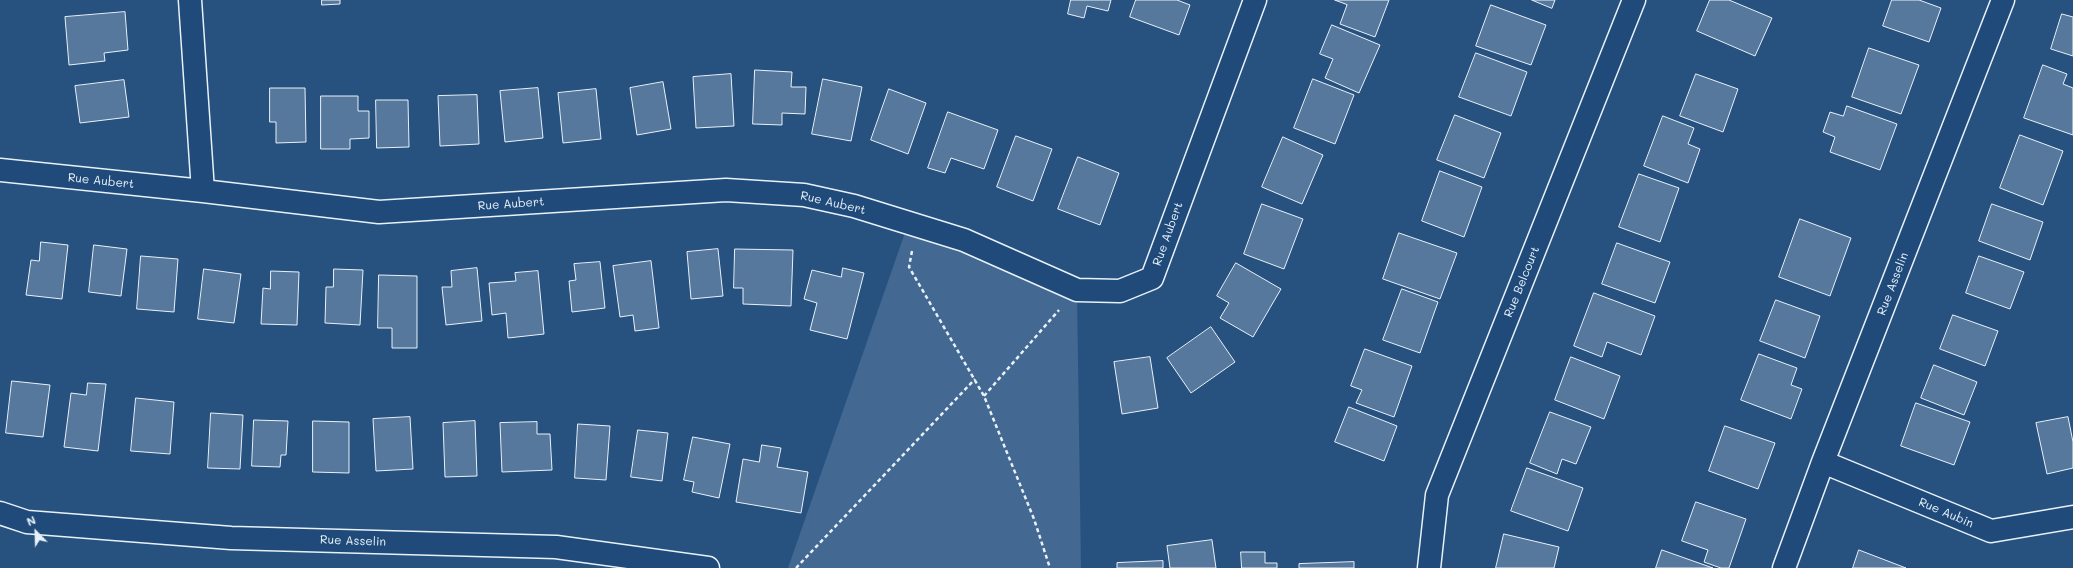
<!DOCTYPE html>
<style>
body{margin:0}
#map{position:relative;width:2073px;height:568px;overflow:hidden;background:#27517f;font-family:Mali,sans-serif}
canvas{display:block}
.north{position:absolute;left:16px;top:512px;width:40px;height:40px;-webkit-text-stroke:3px #1f4a7a;paint-order:stroke;rotate:337deg;font-size:11px;font-weight:700;line-height:16px;text-align:center;color:#e8f1f8}
.north::after{content:'';display:block;margin:auto;width:14px;height:18px;background:#e8f1f8;clip-path:polygon(50% 0,100% 100%,50% 72%,0 100%)}
</style>
<div id="map">
<canvas width="2073" height="568"></canvas>
<div class="north">N</div>
</div>
<script>
const c = document.querySelector('canvas').getContext('2d');
c.lineJoin = 'round';
function fill(path, color) {
  c.fillStyle = color;
  c.fill(path, 'evenodd');
}
function trace(path, color, width, dash) {
  c.strokeStyle = color;
  c.lineWidth = width;
  c.lineCap = dash ? 'butt' : 'round';
  c.setLineDash(dash || []);
  c.stroke(path);
}
function write(font, color, halo, rows, align = 'center') {
  c.font = font + ' Mali,sans-serif';
  c.lineWidth = 3;
  c.setLineDash([]);
  c.textBaseline = 'middle';
  c.strokeStyle = halo;
  c.fillStyle = color;
  for (const [text, x, y, turn = 0] of rows) {
    c.save();
    c.translate(x, y);
    c.rotate((+turn || 0) * Math.PI / 180);
    c.textAlign = isNaN(turn) ? turn : align;
    if (halo) c.strokeText(text, 0, 0);
    c.fillText(text, 0, 0);
    c.restore();
  }
}
fill(new Path2D(`
 M 908,224 L 1077,290 L 1081,568 L 788,568 Z`), '#436891');
const building = new Path2D(`
 M 322,0 L 340,0 L 340,4 L 322,5 Z
 M 1071,0 L 1111,0 L 1108,11 L 1087,6 L 1084,18 L 1068,14 Z
 M 1136,0 L 1177,0 L 1190,5 L 1179,35 L 1130,17 Z
 M 1335,0 L 1389,0 L 1375,37 L 1340,24 L 1347,5 Z
 M 1532,0 L 1555,0 L 1552,8 Z
 M 1710,0 L 1729,0 L 1772,18 L 1755,56 L 1697,31 Z
 M 1892,0 L 1919,0 L 1941,8 L 1929,42 L 1883,26 Z
 M 1491,5 L 1546,25 L 1531,65 L 1476,46 Z
 M 125,12 L 128,50 L 104,53 L 105,61 L 69,65 L 65,17 Z
 M 2062,14 L 2073,17 L 2073,56 L 2051,49 Z
 M 1332,25 L 1380,45 L 1359,93 L 1325,78 L 1333,59 L 1320,54 Z
 M 1869,48 L 1919,65 L 1901,114 L 1852,97 Z
 M 1476,53 L 1527,72 L 1511,116 L 1459,97 Z
 M 2043,65 L 2067,74 L 2063,84 L 2073,88 L 2073,135 L 2024,118 Z
 M 755,70 L 792,72 L 791,87 L 806,87 L 805,114 L 782,113 L 782,125 L 753,124 Z
 M 731,74 L 734,126 L 696,128 L 693,77 Z
 M 1696,74 L 1738,89 L 1723,132 L 1680,116 Z
 M 823,79 L 862,87 L 851,141 L 812,134 Z
 M 1313,79 L 1354,95 L 1335,144 L 1294,128 Z
 M 124,80 L 129,117 L 80,123 L 75,86 Z
 M 663,82 L 671,129 L 637,135 L 630,88 Z
 M 270,88 L 305,88 L 306,142 L 276,143 L 276,122 L 270,122 Z
 M 538,88 L 543,138 L 505,142 L 500,91 Z
 M 596,89 L 601,139 L 563,143 L 558,93 Z
 M 889,89 L 926,103 L 908,154 L 871,140 Z
 M 477,95 L 479,144 L 440,146 L 438,96 Z
 M 321,96 L 358,96 L 358,111 L 369,111 L 369,138 L 350,139 L 350,149 L 321,149 Z
 M 376,100 L 408,100 L 409,147 L 377,148 Z
 M 1847,106 L 1897,124 L 1880,170 L 1830,152 L 1835,137 L 1823,132 L 1830,112 L 1843,116 Z
 M 948,112 L 998,130 L 984,169 L 951,158 L 945,173 L 928,168 Z
 M 1455,115 L 1501,133 L 1484,178 L 1437,160 Z
 M 1663,116 L 1694,128 L 1688,144 L 1700,149 L 1688,183 L 1644,166 Z
 M 2020,135 L 2063,151 L 2043,205 L 2000,188 Z
 M 1016,136 L 1052,149 L 1033,201 L 997,187 Z
 M 1283,137 L 1323,155 L 1302,204 L 1262,187 Z
 M 1078,157 L 1119,173 L 1100,225 L 1058,209 Z
 M 1440,171 L 1482,187 L 1464,237 L 1422,221 Z
 M 1639,174 L 1679,188 L 1660,242 L 1619,227 Z
 M 1262,204 L 1303,219 L 1284,269 L 1244,254 Z
 M 1992,204 L 2043,222 L 2030,260 L 1979,241 Z
 M 1800,219 L 1851,238 L 1830,296 L 1779,277 Z
 M 1399,233 L 1457,253 L 1440,299 L 1383,279 Z
 M 41,242 L 68,245 L 62,299 L 26,295 L 31,260 L 39,261 Z
 M 1617,243 L 1670,262 L 1655,303 L 1602,284 Z
 M 94,245 L 127,249 L 121,296 L 89,292 Z
 M 718,249 L 723,296 L 691,299 L 687,252 Z
 M 735,249 L 793,250 L 791,306 L 743,304 L 743,288 L 734,288 Z
 M 141,256 L 178,259 L 174,312 L 137,309 Z
 M 1979,256 L 2024,272 L 2010,309 L 1966,293 Z
 M 651,261 L 659,328 L 635,331 L 633,315 L 620,317 L 613,266 Z
 M 600,262 L 605,308 L 572,312 L 569,281 L 576,280 L 574,264 Z
 M 1236,263 L 1281,289 L 1253,337 L 1220,318 L 1229,303 L 1217,296 Z
 M 477,268 L 482,321 L 446,325 L 442,287 L 452,287 L 451,271 Z
 M 843,268 L 864,273 L 847,339 L 810,330 L 817,303 L 804,299 L 812,270 L 841,277 Z
 M 204,269 L 241,274 L 234,323 L 198,319 Z
 M 334,269 L 363,270 L 360,325 L 325,323 L 326,287 L 333,287 Z
 M 271,271 L 299,272 L 297,325 L 261,324 L 263,288 L 270,289 Z
 M 538,271 L 544,334 L 508,338 L 506,313 L 492,315 L 489,283 L 516,281 L 515,273 Z
 M 379,275 L 417,276 L 417,348 L 392,348 L 392,328 L 378,328 Z
 M 1402,289 L 1438,302 L 1420,353 L 1383,340 Z
 M 1594,293 L 1655,316 L 1641,355 L 1607,342 L 1602,357 L 1574,346 Z
 M 1776,300 L 1820,316 L 1805,358 L 1760,341 Z
 M 1953,315 L 1998,331 L 1985,366 L 1940,349 Z
 M 1211,327 L 1235,362 L 1191,393 L 1167,358 Z
 M 1365,349 L 1412,366 L 1394,417 L 1356,403 L 1362,390 L 1351,386 Z
 M 1759,354 L 1797,368 L 1791,385 L 1802,389 L 1791,419 L 1741,400 Z
 M 1150,357 L 1158,408 L 1122,414 L 1114,362 Z
 M 1571,357 L 1620,376 L 1604,419 L 1555,400 Z
 M 1934,365 L 1977,382 L 1964,415 L 1921,398 Z
 M 12,381 L 50,385 L 43,437 L 6,433 Z
 M 88,383 L 106,384 L 98,451 L 64,447 L 71,393 L 86,395 Z
 M 136,398 L 174,402 L 170,454 L 131,451 Z
 M 1916,403 L 1970,422 L 1954,465 L 1901,446 Z
 M 1349,407 L 1397,426 L 1384,461 L 1335,442 Z
 M 1550,412 L 1591,427 L 1576,464 L 1562,459 L 1557,474 L 1530,463 Z
 M 211,413 L 243,415 L 240,469 L 208,468 Z
 M 410,417 L 413,469 L 376,471 L 373,419 Z
 M 2068,417 L 2073,442 L 2073,468 L 2047,474 L 2036,423 Z
 M 254,420 L 288,421 L 286,455 L 281,455 L 280,467 L 252,466 Z
 M 313,421 L 349,422 L 349,473 L 313,472 Z
 M 475,421 L 477,476 L 445,477 L 443,423 Z
 M 537,422 L 537,434 L 550,434 L 552,470 L 502,472 L 500,423 Z
 M 578,424 L 610,426 L 606,480 L 575,478 Z
 M 1725,426 L 1775,443 L 1758,489 L 1709,471 Z
 M 638,430 L 668,433 L 662,481 L 631,477 Z
 M 693,437 L 730,444 L 719,498 L 692,492 L 694,482 L 684,480 Z
 M 762,445 L 781,448 L 777,467 L 808,472 L 801,513 L 736,502 L 743,459 L 759,462 Z
 M 1527,468 L 1583,488 L 1568,531 L 1511,511 Z
 M 1696,502 L 1746,519 L 1729,568 L 1721,568 L 1704,562 L 1708,550 L 1682,541 Z
 M 1504,534 L 1559,547 L 1554,568 L 1496,568 Z
 M 1212,540 L 1216,568 L 1170,568 L 1167,546 Z
 M 1662,550 L 1713,568 L 1656,568 Z
 M 1859,550 L 1906,568 L 1853,568 Z
 M 1241,552 L 1265,552 L 1265,563 L 1277,563 L 1277,568 L 1242,568 Z
 M 1163,561 L 1163,568 L 1117,568 L 1117,563 Z
 M 1354,562 L 1354,568 L 1299,568 L 1299,564 Z`);
fill(building, '#57789d');
trace(building, '#e8f1f8', 1);
const minor = new Path2D(`
 M 190,0 L 203,191
 M 0,170 L 203,191 L 379,212 L 726,190 L 804,195 L 854,206 L 964,240 L 1077,290 L 1120,291 L 1152,278 L 1255,0
 M 1823,462 L 1991,531 L 2073,517
 M 0,513 L 27,522 L 231,538 L 556,547 L 708,568
 M 1429,568 L 1437,495 L 1634,0
 M 1784,568 L 1823,462 L 2003,0`);
trace(minor, '#e8f1f8', 25);
trace(new Path2D(`
 M 912,251 L 909,267 L 984,396 L 1034,519 L 1050,568
 M 984,396 L 1059,310
 M 796,568 L 975,379`), '#e8f1f8', 2.5, [4, 3]);
trace(minor, '#1f4a7a', 22);
write('12px', '#e8f1f8', '#1f4a7a', [
 ["Rue Aubert",101,181,6],
 ["Rue Aubert",833,203,13],
 ["Rue Aubert",511,204,-4],
 ["Rue Aubert",1168,234,-70],
 ["Rue Belcourt",1522,282,-68],
 ["Rue Asselin",1893,284,-69],
 ["Rue Aubin",1946,513,23],
 ["Rue Asselin",353,541,2]
]);
</script>
